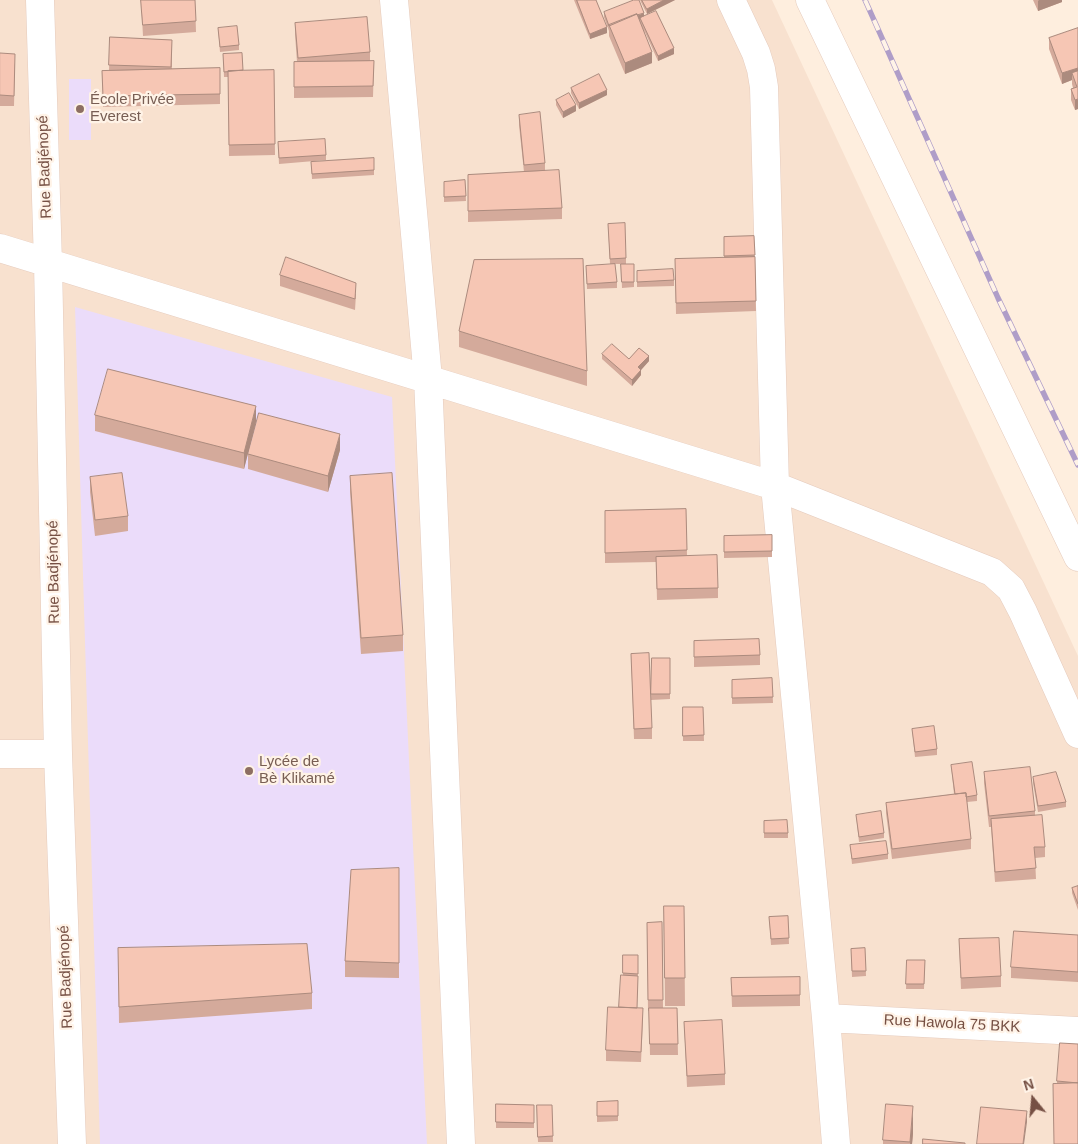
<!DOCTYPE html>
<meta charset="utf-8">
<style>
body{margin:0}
#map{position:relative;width:1078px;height:1144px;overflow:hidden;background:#feeede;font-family:Arial,sans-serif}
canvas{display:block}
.north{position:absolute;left:1008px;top:1074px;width:50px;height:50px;-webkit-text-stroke:4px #fff3e7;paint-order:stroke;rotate:343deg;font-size:14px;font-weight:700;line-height:20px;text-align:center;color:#765044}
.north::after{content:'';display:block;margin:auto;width:18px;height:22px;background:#765044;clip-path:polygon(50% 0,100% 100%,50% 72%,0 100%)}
</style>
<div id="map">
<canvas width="1078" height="1144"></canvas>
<div class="north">N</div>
</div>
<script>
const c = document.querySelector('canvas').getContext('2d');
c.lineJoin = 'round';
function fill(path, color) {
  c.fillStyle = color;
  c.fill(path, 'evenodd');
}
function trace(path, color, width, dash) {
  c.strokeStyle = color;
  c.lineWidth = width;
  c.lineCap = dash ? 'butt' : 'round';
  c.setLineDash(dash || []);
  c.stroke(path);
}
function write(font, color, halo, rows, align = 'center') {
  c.font = font + ' Arial,sans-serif';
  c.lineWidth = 4.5;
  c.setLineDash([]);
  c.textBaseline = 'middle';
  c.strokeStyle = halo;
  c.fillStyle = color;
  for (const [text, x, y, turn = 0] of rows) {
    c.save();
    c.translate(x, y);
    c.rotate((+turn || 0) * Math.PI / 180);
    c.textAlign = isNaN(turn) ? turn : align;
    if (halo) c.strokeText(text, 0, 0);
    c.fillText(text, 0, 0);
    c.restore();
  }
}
fill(new Path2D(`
 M 0,0 L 772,0 L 1078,656 L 1078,1144 L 0,1144 Z`), '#f8e1cf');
fill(new Path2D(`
 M 69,79 L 91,79 L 91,140 L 69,140 Z
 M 75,307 L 392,397 L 427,1144 L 100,1144 Z`), '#ebdcfa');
const minor = new Path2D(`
 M 40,0 L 48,263 L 58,754 L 72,1144
 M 394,0 L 428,379 L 461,1144
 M 731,0 L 756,53 L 761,69 L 764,87 L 775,486 L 826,1018 L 836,1144
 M 810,0 L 1078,557
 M 0,248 L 775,486 L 992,572 L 1011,589 L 1023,612 L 1078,734
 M 0,754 L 58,754
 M 826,1018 L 1078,1031`);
trace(minor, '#e5cbbd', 29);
trace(minor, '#fff', 28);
const rail = new Path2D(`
 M 865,0 L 998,298 L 1078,465`);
trace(rail, '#af9dc8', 5.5);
trace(rail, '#fff3e7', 4, [11]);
fill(new Path2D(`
 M 141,0 L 195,0 L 196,32 L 143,36 Z
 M 574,0 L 596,0 L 607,33 L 590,39 Z
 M 640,0 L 675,0 L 647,14 Z
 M 1033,0 L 1062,0 L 1062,2 L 1038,11 Z
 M 604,12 L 644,17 L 674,54 L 658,61 L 644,30 L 652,63 L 625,74 L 609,36 L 609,31 L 604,17 Z
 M 295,23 L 370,52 L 370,61 L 374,61 L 373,97 L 294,98 L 294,62 L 297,62 L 295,34 Z
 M 218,28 L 239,45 L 239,50 L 220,52 Z
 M 1078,28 L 1078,109 L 1075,110 L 1071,100 L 1071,89 L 1073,88 L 1072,84 L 1072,80 L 1062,84 L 1049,49 L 1049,38 Z
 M 110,37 L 172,40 L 172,69 L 220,68 L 220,104 L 103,107 L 102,71 L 109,71 Z
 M 0,53 L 15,64 L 14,106 L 0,106 L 0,118 Z
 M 242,53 L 243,71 L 274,70 L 275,155 L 229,156 L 228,77 L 224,77 L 223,54 Z
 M 571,88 L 607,95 L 579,109 L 571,93 Z
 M 556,100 L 576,111 L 563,118 L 556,105 Z
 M 519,115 L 545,163 L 545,171 L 562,208 L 562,219 L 468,222 L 468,175 L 524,172 L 519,125 Z
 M 278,142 L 326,155 L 326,160 L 279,164 Z
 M 374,158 L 374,175 L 312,179 L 311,162 Z
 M 465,180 L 466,201 L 444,202 L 444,182 Z
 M 608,224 L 626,258 L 626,264 L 634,264 L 634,287 L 622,288 L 621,264 L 610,264 Z
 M 754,236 L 756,311 L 676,314 L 675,259 L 724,258 L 724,237 Z
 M 586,266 L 617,282 L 617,288 L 587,289 Z
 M 637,271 L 674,280 L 674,286 L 637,287 Z
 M 280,275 L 356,294 L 355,310 L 280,286 Z
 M 459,331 L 587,371 L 587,386 L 459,347 Z
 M 602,354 L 629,359 L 649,361 L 641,370 L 641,375 L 632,386 L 602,359 Z
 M 95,415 L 256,422 L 244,469 L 95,431 Z
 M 340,450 L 328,492 L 248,469 L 248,454 Z
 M 350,476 L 403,635 L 403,651 L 361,654 L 350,492 Z
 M 90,477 L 128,516 L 128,531 L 95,536 L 90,492 Z
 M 686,509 L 687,556 L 718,588 L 718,598 L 657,600 L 656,562 L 605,563 L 605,511 Z
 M 772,535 L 772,557 L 724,558 L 724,536 Z
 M 694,641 L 760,655 L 760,665 L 694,667 Z
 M 631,654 L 652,728 L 652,739 L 634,739 Z
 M 652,658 L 670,658 L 670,699 L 651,700 Z
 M 772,678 L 773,703 L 732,704 L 732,680 Z
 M 683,707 L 703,707 L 704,741 L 683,741 Z
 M 912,729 L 937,749 L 937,755 L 915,757 Z
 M 951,765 L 977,795 L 977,801 L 967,802 L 971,839 L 971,849 L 892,859 L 886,813 L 886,803 L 954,794 Z
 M 984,772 L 1035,811 L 1035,816 L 1045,847 L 1045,857 L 1035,858 L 1036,879 L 995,882 L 991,827 L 989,827 L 984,783 Z
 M 1033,777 L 1066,802 L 1066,807 L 1038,812 L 1033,783 Z
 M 856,815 L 884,833 L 884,838 L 859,842 Z
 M 764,821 L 788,833 L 788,838 L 764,838 Z
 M 850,845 L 888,854 L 888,859 L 852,864 Z
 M 399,868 L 399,978 L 345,977 L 345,961 Z
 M 1078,886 L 1078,910 L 1072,893 L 1072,888 Z
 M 664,906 L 684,906 L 685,1006 L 665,1006 Z
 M 788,916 L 789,944 L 771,945 L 769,917 Z
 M 662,922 L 663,1008 L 677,1008 L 678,1055 L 650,1055 L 649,1011 L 648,1011 L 647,923 Z
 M 1078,935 L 1078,982 L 1011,978 L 1011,967 Z
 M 959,939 L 1001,976 L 1001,987 L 961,989 Z
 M 118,948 L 312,993 L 312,1009 L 119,1023 Z
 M 865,948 L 866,976 L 852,977 L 851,949 Z
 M 623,955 L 638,955 L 637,1008 L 643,1019 L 641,1062 L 606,1061 L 606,1050 L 619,1007 L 623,975 Z
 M 907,960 L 925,960 L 924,989 L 906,989 Z
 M 800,977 L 800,1006 L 732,1007 L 731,978 Z
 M 684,1022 L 725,1074 L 725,1085 L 687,1087 Z
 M 1078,1044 L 1078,1144 L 1057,1084 L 1057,1081 Z
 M 618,1101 L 618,1121 L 597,1122 L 597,1102 Z
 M 496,1104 L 534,1105 L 534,1128 L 496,1128 Z
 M 537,1105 L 552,1105 L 553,1142 L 538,1142 Z
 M 913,1134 L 912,1144 L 883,1144 L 883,1140 Z`), '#d4aa9b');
fill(new Path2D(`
 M 664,0 L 675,0 L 647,14 L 647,9 Z
 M 1039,0 L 1062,0 L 1062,2 L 1038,11 L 1038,1 Z
 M 644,13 L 644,18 L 612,30 L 610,26 Z
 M 607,27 L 607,33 L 590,39 L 590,34 Z
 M 674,48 L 674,54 L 658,61 L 658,56 Z
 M 652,52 L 652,63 L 625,74 L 625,63 Z
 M 1078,68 L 1078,78 L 1072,73 L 1072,80 L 1062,84 L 1062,73 Z
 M 607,90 L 607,95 L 579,109 L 579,103 Z
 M 1078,99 L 1078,109 L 1075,110 L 1075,100 Z
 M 576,105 L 576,111 L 563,118 L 563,112 Z
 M 649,356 L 649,361 L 641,370 L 641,375 L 632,386 L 632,380 L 638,367 Z
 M 256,406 L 256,422 L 244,469 L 244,453 Z
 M 340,434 L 340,450 L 328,492 L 328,476 Z
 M 913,1106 L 913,1134 L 912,1144 L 910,1144 Z
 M 1027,1111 L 1027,1122 L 1024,1144 L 1023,1144 Z`), '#ac8b7e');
const building = new Path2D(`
 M 141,0 L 195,0 L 196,21 L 143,25 Z
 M 577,0 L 596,0 L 607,27 L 590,34 Z
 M 634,0 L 639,0 L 644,13 L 637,15 L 637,14 L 609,26 L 604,12 Z
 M 642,0 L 664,0 L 647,9 Z
 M 656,11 L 674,48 L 658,56 L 640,18 Z
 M 637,14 L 652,52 L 625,63 L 609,25 Z
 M 367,17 L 370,52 L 298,58 L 295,23 Z
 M 237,26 L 239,45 L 220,47 L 218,28 Z
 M 1078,28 L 1078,68 L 1062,73 L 1049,38 Z
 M 110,37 L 172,40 L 171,67 L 109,65 Z
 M 0,53 L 15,54 L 14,96 L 0,95 Z
 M 242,53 L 243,70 L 224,72 L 223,54 Z
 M 374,61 L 373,86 L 294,87 L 294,62 Z
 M 220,68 L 220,94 L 103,96 L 102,71 Z
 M 274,70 L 275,144 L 229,145 L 228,71 Z
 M 1078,71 L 1078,99 L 1075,100 L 1071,89 L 1077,87 L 1072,73 Z
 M 599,74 L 607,90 L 579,103 L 571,88 Z
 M 569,93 L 576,105 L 563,112 L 556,100 Z
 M 540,112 L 545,163 L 524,165 L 519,115 Z
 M 325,139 L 326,155 L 279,158 L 278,142 Z
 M 374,158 L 374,170 L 312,174 L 311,162 Z
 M 559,170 L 562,208 L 468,211 L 468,175 Z
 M 465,180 L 466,196 L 444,197 L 444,182 Z
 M 625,223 L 626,258 L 610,259 L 608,224 Z
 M 754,236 L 755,255 L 724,256 L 724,237 Z
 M 286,257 L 356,283 L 355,299 L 280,275 Z
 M 755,257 L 756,301 L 676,303 L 675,259 Z
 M 583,259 L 587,371 L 459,331 L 474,260 Z
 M 615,264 L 617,282 L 587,284 L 586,266 Z
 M 621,264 L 634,264 L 634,282 L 622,282 Z
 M 673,269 L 674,280 L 637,282 L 637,271 Z
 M 612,344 L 629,359 L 639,348 L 649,356 L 638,367 L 641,370 L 632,380 L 602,354 Z
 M 108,369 L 256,406 L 244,453 L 95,415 Z
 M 259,413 L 340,434 L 328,476 L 248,454 Z
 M 122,473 L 128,516 L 95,520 L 90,477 Z
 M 392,473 L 403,635 L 361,638 L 350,476 Z
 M 686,509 L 687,550 L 605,553 L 605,511 Z
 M 772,535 L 772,551 L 724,552 L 724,536 Z
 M 717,555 L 718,588 L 657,589 L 656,557 Z
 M 759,639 L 760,655 L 694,657 L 694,641 Z
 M 649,653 L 652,728 L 634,729 L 631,654 Z
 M 652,658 L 670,658 L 670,694 L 651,694 Z
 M 772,678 L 773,697 L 732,698 L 732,680 Z
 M 683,707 L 703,707 L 704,735 L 683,736 Z
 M 934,726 L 937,749 L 915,752 L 912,729 Z
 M 972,762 L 977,795 L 966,797 L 966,793 L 955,794 L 951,765 Z
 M 1030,767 L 1035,811 L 989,816 L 984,772 Z
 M 1056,772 L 1066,802 L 1038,806 L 1033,777 Z
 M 966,793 L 971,839 L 892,849 L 886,803 Z
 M 881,811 L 884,833 L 859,837 L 856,815 Z
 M 1042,815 L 1045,847 L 1034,847 L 1036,868 L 995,872 L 991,819 Z
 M 787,820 L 788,833 L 764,833 L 764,821 Z
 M 886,841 L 888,854 L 852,859 L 850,845 Z
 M 399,868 L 399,963 L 345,961 L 351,870 Z
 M 1078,886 L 1078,904 L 1072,888 Z
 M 664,906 L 684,906 L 685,978 L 665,978 Z
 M 788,916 L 789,938 L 771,939 L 769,917 Z
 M 662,922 L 663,1000 L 648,1000 L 647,923 Z
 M 1014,931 L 1078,935 L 1078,972 L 1011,967 Z
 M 999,938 L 1001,976 L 961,978 L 959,939 Z
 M 307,944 L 312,993 L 119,1007 L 118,948 Z
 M 865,948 L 866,971 L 852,971 L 851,949 Z
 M 623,955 L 638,955 L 638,974 L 623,973 Z
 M 907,960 L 925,960 L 924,984 L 906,984 Z
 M 621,975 L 638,976 L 637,1008 L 619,1007 Z
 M 800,977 L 800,995 L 732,996 L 731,978 Z
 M 608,1007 L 643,1008 L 641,1052 L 606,1050 Z
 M 649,1008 L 677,1008 L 678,1044 L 650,1044 Z
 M 722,1020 L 725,1074 L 687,1076 L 684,1022 Z
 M 1060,1043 L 1078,1044 L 1078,1083 L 1057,1081 Z
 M 1078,1083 L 1078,1144 L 1054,1144 L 1053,1084 Z
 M 618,1101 L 618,1116 L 597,1116 L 597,1102 Z
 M 496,1104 L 534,1105 L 534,1123 L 496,1122 Z
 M 886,1104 L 913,1106 L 910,1142 L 883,1140 Z
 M 537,1105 L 552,1105 L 553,1136 L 538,1137 Z
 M 981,1107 L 1027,1111 L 1023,1144 L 977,1144 Z
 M 923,1139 L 965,1143 L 965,1144 L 923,1144 Z`);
fill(building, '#f6c6b4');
trace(building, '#ac8b7e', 1);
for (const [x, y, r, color] of [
 [80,109,5,"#8d6e63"],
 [249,771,5,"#8d6e63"]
]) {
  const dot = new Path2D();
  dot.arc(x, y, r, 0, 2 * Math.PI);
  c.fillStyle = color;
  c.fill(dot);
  trace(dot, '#fff3e7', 2);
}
write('15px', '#785e54', '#fff3e7', [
 ["École Privée",90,100],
 ["Everest",90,117],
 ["Lycée de",259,762],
 ["Bè Klikamé",259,779]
], 'left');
write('15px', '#765044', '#fff3e7', [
 ["Rue Badjénopé",45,167,-92],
 ["Rue Badjénopé",54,572,-91],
 ["Rue Badjénopé",66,977,-92],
 ["Rue Hawola 75 BKK",952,1024,3]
]);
</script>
